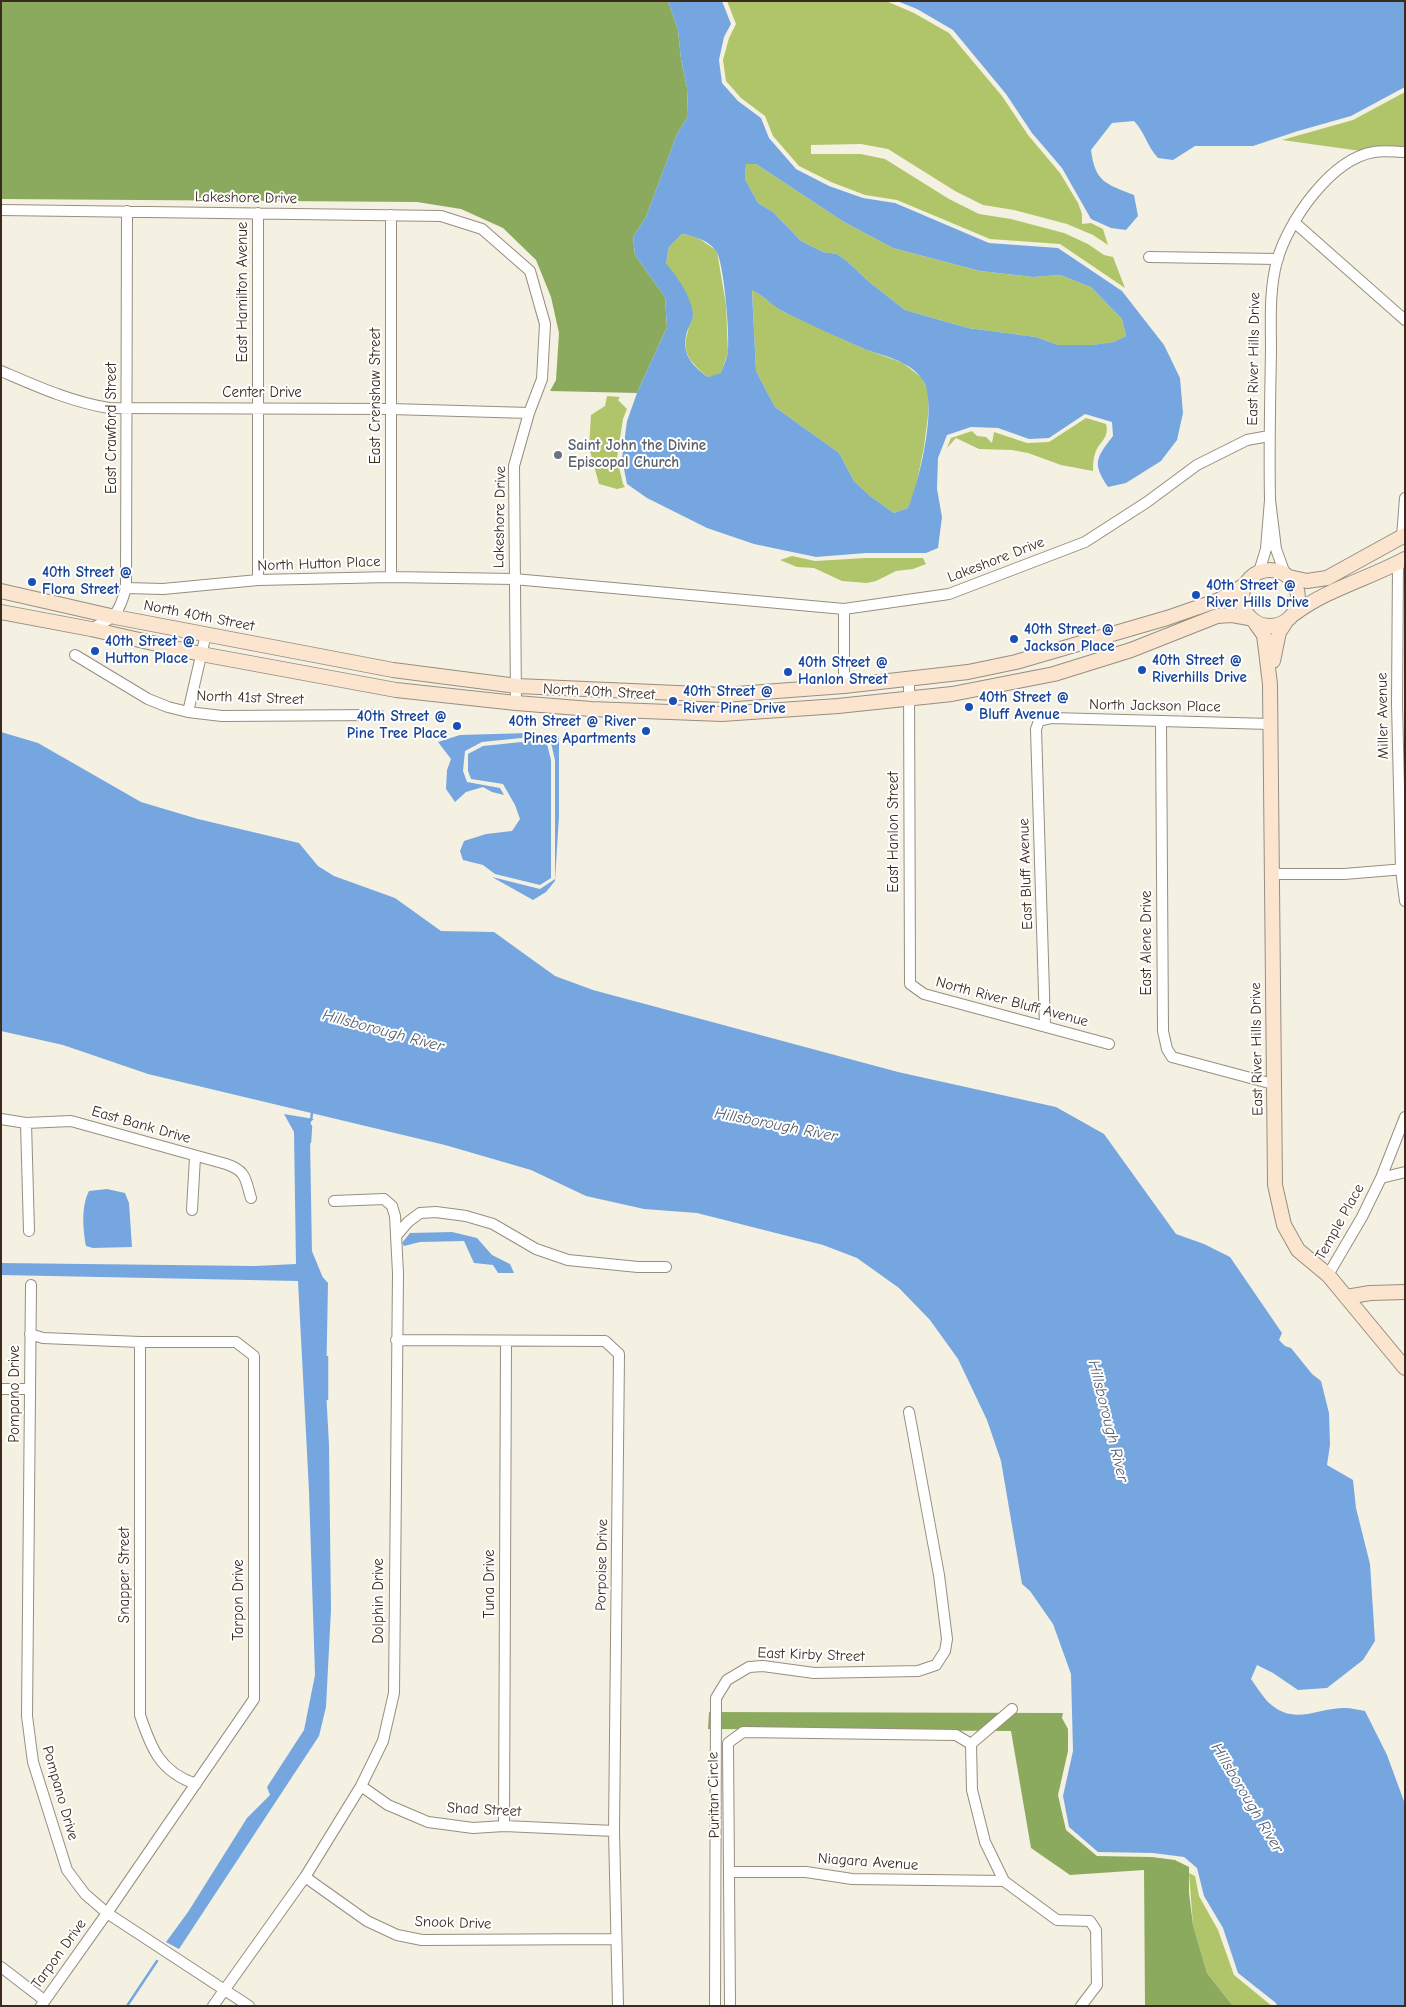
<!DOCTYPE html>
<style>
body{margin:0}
#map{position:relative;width:1406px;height:2007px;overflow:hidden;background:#f4f1e2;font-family:"Comic Neue",sans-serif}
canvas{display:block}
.frame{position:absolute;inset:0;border:2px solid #3b2a1e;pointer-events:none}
</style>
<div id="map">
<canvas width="1406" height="2007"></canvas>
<div class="frame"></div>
</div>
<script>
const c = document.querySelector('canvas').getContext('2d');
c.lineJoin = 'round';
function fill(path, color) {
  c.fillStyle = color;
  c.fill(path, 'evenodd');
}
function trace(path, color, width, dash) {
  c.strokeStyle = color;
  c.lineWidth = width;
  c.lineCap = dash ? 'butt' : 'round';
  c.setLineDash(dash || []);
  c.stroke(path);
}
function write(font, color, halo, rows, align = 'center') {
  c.font = font + ' "Comic Neue",sans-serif';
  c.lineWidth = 4;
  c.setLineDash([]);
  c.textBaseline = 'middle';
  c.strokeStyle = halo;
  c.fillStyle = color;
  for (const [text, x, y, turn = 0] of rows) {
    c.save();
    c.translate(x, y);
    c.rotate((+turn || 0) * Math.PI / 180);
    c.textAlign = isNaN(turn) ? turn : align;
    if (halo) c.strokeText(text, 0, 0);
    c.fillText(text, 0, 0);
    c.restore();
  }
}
fill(new Path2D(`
 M 727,1 L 886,1 L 914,13 L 949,33 L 1002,96 L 1028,135 L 1060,173 L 1078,203 L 1082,214 L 1082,224 L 1091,223 L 1103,229 L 1108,245 L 1093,235 L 1067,224 L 1014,210 L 983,205 L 955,191 L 888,149 L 861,144 L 811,145 L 811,154 L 861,154 L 885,159 L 949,199 L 979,214 L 1011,219 L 1064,233 L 1088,244 L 1104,255 L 1113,257 L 1125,288 L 1060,244 L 990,239 L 897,200 L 865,195 L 831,182 L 799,166 L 773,136 L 765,116 L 741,98 L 726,81 L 723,60 L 729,38 L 736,24 Z
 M 1405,92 L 1405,147 L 1361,151 L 1282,140 L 1353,120 Z
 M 746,164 L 756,164 L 844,222 L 893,248 L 980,271 L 1033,277 L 1060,275 L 1091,287 L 1122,319 L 1126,336 L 1115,342 L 1092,345 L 1058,345 L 1036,337 L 968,328 L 905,310 L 868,281 L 848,262 L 837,254 L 823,252 L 801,241 L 773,212 L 758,203 L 745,179 Z
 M 682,234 L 697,237 L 717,251 L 726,305 L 728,352 L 721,374 L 708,377 C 682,356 681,348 693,316 L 666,263 L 669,247 Z
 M 752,289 L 784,312 L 862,348 L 903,363 L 922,378 L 929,394 L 928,416 L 924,447 L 915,491 L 908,508 L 894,513 L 870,496 L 854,481 L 839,453 L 775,407 L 756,371 Z
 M 607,396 L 620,397 L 618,400 L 627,409 L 623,419 L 617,458 L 623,484 L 625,487 L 617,489 L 599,484 L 589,447 L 591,415 L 605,406 Z
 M 1086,418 L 1106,424 C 1110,439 1098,442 1095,454 C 1093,459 1093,466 1093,471 L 1061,465 L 1028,453 L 1012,450 L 979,449 L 956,438 L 947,448 L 951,438 L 972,431 L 977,436 L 986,437 L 992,443 L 994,432 L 1027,443 L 1049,442 Z
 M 792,556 L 815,561 L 866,558 L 923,558 L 926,564 L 913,569 L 896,571 L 876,581 L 867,583 L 842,581 L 814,568 L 797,567 L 780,560 Z
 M 1189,1873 L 1195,1876 L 1199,1896 L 1218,1930 L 1234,1975 L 1272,2006 L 1233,2006 L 1207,1973 L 1193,1925 Z`), '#b0c56a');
fill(new Path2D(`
 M 1,1 L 668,1 L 678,30 L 681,59 L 687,88 L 688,116 L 677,134 L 646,217 L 633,237 L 635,255 L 665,297 L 667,327 L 637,393 L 550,391 L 556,380 L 559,333 L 551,297 L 536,260 L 503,228 L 461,209 L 417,202 L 1,199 Z
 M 709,1712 L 1063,1713 L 1062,1718 L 1068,1729 L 1068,1751 L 1058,1795 L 1066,1830 L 1097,1856 L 1152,1857 L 1175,1860 L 1189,1867 L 1189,1893 L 1193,1925 L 1207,1973 L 1233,2006 L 1145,2006 L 1144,1870 L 1070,1875 L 1031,1848 L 1011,1731 L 708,1729 Z`), '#8caa5e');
fill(new Path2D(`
 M 668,1 L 722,1 L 731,24 L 724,37 L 719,60 L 722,83 L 738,101 L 761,118 L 769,138 L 796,169 L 829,186 L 863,198 L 895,203 L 989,243 L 1058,248 L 1122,291 L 1164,345 L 1180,378 L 1183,413 L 1177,440 L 1161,461 L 1126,483 L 1108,487 C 1092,463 1096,458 1113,436 L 1112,422 L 1085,414 L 1049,438 L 1029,439 L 998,428 L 971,427 L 947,435 L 938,458 L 937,489 L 942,517 L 938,548 L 926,553 L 866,553 L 816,557 L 754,544 L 707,528 L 647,498 L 627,484 L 622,459 L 627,421 L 637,393 L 667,327 L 665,297 L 635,255 L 633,237 L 646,217 L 677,134 L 688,116 L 687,88 L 681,59 L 678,30 ZM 746,164 L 756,164 L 844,222 L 893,248 L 980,271 L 1033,277 L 1060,275 L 1091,287 L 1122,319 L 1126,336 L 1114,342 L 1092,345 L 1058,345 L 1036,337 L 968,328 L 905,310 L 868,281 L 848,262 L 837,254 L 823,252 L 801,241 L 773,212 L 758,203 L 745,179 ZM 682,234 C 694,236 708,240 716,251 C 724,261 730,336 728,351 C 727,359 723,367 721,373 L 708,377 C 694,367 682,356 686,336 C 687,328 693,322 693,314 C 690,293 678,279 666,263 L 669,247 ZM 752,290 C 764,296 774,307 786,313 C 811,325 837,337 862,348 C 882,356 909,360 922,379 C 939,401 919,483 908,508 L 894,513 L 870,496 L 854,481 L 839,453 L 775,407 L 756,371 Z
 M 897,1 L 1405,1 L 1405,87 L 1351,116 L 1298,131 L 1253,146 L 1195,146 L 1173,160 L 1158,158 C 1146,145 1146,134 1134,121 L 1112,123 L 1091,150 C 1095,182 1106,184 1134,195 L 1138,216 L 1126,230 L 1111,228 L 1091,219 L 1062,168 L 1032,133 L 1006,94 L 953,30 L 917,9 Z
 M 1,732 L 38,743 L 141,802 L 198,819 L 299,843 L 318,866 L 334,876 L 395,898 L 441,931 L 494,932 L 555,976 L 593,990 L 898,1072 L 1056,1107 L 1104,1134 L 1176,1234 L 1204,1244 L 1230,1257 L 1282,1333 L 1279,1340 L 1285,1346 L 1291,1348 L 1312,1374 L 1321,1381 L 1329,1413 L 1330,1445 L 1327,1465 L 1353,1480 L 1356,1508 L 1370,1564 L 1375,1641 L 1363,1660 L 1327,1688 L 1298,1690 L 1273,1673 L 1257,1665 L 1251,1679 C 1256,1686 1261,1694 1267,1701 C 1293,1727 1316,1708 1345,1708 C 1352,1708 1358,1710 1365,1711 L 1387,1755 L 1405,1804 L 1405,2006 L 1277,2006 L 1276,2003 L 1238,1973 L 1223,1928 L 1204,1896 L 1197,1868 L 1184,1857 L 1153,1853 L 1098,1852 L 1069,1827 L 1063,1796 L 1073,1751 L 1071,1674 L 1053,1624 L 1030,1591 L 1022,1584 L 1001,1461 L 987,1420 L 958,1359 L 930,1320 L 899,1288 L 857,1258 L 823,1245 L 697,1213 L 644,1209 L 586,1196 L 531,1170 L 445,1145 L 148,1074 L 63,1045 L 1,1031 Z
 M 529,733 L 559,736 L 559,816 L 555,881 L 546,892 L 533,900 L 492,877 L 540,889 L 555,879 L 555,760 L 551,743 L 541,736 L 482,742 L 465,751 L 463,771 L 467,782 L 500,788 L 504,795 L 492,792 L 483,787 L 466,792 L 455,802 L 446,789 L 447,770 L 451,759 L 438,742 L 460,735 Z
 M 541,740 L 547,744 L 551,760 L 551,878 L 540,885 L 495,874 L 483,865 L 463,860 L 460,851 L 464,841 L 486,834 L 512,831 L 520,819 L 515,805 L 503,784 L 471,779 L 468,771 L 468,754 L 483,746 Z
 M 284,1114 L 314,1119 L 311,1121 L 310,1137 L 312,1255 L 319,1273 L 328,1283 L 326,1390 L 329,1445 L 331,1610 L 326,1707 L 319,1736 L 179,1949 L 166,1942 L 188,1912 L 247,1818 L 270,1795 L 267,1787 L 304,1730 L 315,1675 L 309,1491 L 298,1281 L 1,1275 L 1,1263 L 255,1266 L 296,1264 L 294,1132 Z
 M 107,1189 L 125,1193 L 129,1203 L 132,1247 L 93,1248 L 86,1246 C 83,1229 81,1206 89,1191 Z
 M 452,1232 L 477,1238 L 492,1255 L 510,1264 L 514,1273 L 498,1273 L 493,1265 L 474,1263 L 464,1241 L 420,1242 L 404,1246 L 402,1243 L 410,1233 Z`), '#76a6e0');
trace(new Path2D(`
 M 311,1120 L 312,1113
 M 310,1142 L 311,1126
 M 311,1252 L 322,1279
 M 327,1357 L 327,1399
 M 127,2006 L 157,1961`), '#76a6e0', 2.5);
const street = new Path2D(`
 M 1,210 L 441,216 L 482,229 L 530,271 L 545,324 L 542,379 L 529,413 L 514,466 L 516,703
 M 258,213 L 258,580
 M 391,215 L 391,577
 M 1294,222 L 1405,320
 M 1149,257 L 1278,259
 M 1,371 C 36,386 71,402 109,408 L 391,409 L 529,413
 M 1270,500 C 1269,450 1270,401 1271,351 C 1271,321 1269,290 1277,261 C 1288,221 1331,159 1374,152 C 1384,150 1395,152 1405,152
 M 1402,537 L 1405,498
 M 1398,563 L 1397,704 L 1401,870 L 1405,901
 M 1259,572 L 1266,549 L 1270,500 L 1276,549 L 1285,574
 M 126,588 L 163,589 L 258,580 L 391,577 L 514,579 L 844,609 L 949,594 L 1085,542 L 1147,502 L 1197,465 L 1247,440 L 1269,436
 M 844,609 L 844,686
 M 91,629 C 116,616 118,616 126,588 L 127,211
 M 75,655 L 148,699 L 168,707 L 188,712 L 222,716 L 379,715
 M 909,679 L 910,984 L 924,994 L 1109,1044
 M 188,712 L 206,634
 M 1161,722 L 1163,1031 L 1167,1049 L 1172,1057 L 1273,1084
 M 1271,874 L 1344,874 L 1405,869
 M 1045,1026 L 1036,729 L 1039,721 L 1052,718 L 1270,724
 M 1,1119 L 26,1123 L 71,1121 L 226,1164 C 247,1171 245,1179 251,1198
 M 26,1123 L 29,1231
 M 1381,1178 L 1405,1117
 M 192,1210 L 195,1157
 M 396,1236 L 408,1222 L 420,1213 L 436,1212 L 466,1216 L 493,1224 L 536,1249 L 568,1260 L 638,1267 L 666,1267
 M 1328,1275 L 1362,1217 L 1381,1178 L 1405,1172
 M 31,1285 L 27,1716 L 33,1762 L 67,1870 L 85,1894 L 107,1913 L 249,2006
 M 30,1334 L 43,1338 L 140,1342 L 236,1342 L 254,1356 L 254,1699 L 107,1913 L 41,2006
 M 396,1340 L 605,1341 L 619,1354 L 614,1831 L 618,2006
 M 140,1342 L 140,1715 C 151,1748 160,1772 196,1784
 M 1,1389 L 30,1389
 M 1012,1709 L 971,1744 L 972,1790 L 985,1842 L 1004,1881 L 1057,1920 L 1090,1921 L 1096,1930 L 1097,1985 L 1081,2006
 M 361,1786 L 388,1805 L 428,1822 L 473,1828 L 504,1826 L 614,1831
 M 504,1826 L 506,1342
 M 730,1872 L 806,1872 L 852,1879 L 1004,1881
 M 305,1877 L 367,1921 L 397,1935 L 422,1940 L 616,1939
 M 1,1967 L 44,2000
 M 213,2006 L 305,1877 L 361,1786 L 383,1741 L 394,1693 L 398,1273 L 395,1216 L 392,1206 L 384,1199 L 334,1201
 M 715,2006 L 716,1698 L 727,1680 L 749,1667 L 763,1666 L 814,1673 L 918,1671 L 936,1665 L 945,1651 L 947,1639 L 939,1575 L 909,1412
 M 730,2006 L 728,1743 L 743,1732 L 956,1735 L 971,1744`);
const secondary = new Path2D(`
 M1242 598a28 28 0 1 1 56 0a28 28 0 1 1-56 0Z
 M 1289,577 L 1307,581 L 1327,578 L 1405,535
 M 1,591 L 115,617 L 393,670 L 517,686 L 723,695 L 844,686 L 968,672 L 1016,662 L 1167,618 L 1219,600 L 1245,585
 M 1,612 L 91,629 L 201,654 L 396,690 L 516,703 L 591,709 L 722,714 L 838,706 L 952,694 L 1054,674 L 1131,650 L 1217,616 L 1232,615 L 1249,618
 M 1294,614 C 1327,589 1368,579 1405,559
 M 1256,624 L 1264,635 L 1270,684 L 1275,1185 L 1284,1225 L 1298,1250 L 1328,1275 L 1405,1368
 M 1273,661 L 1279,632 L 1285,623
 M 1346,1297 L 1370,1293 L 1405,1292`);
trace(street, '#988e80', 12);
trace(secondary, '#988e80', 16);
trace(street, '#fff', 10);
trace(secondary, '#fbe5cf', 14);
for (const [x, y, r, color] of [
 [558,455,5,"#6b7280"],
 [32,582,5,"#1a4fb4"],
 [1196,595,5,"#1a4fb4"],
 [1014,639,5,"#1a4fb4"],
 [95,651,5,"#1a4fb4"],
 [1142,670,5,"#1a4fb4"],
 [788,672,5,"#1a4fb4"],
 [673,701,5,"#1a4fb4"],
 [969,707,5,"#1a4fb4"],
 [457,726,5,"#1a4fb4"],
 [646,731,5,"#1a4fb4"]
]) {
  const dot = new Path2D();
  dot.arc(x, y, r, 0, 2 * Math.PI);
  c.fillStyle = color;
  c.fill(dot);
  trace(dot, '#fff', 2);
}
write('15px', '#3b2a1e', '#fff', [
 ["Lakeshore Drive",246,198,1],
 ["East Hamilton Avenue",243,292,-90],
 ["East River Hills Drive",1254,359,-89],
 ["Center Drive",262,393],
 ["East Crenshaw Street",376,396,-90],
 ["East Crawford Street",112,428,-90],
 ["Lakeshore Drive",500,517,-89],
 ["Lakeshore Drive",996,560,-21],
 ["North Hutton Place",319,564,-2],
 ["North 40th Street",199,616,11],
 ["North 40th Street",599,692,3],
 ["North 41st Street",250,698,2],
 ["North Jackson Place",1155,706,1],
 ["Miller Avenue",1383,716,-91],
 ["East Hanlon Street",894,832,-90],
 ["East Bluff Avenue",1026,874,-92],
 ["East Alene Drive",1147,943,-90],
 ["North River Bluff Avenue",1012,1002,15],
 ["East River Hills Drive",1257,1049,-91],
 ["East Bank Drive",141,1125,16],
 ["Temple Place",1340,1222,-61],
 ["Pompano Drive",15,1394,-90],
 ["Porpoise Drive",602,1565,-89],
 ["Snapper Street",125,1575,-90],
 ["Tuna Drive",490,1584,-90],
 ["Tarpon Drive",239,1600,-90],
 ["Dolphin Drive",379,1601,-90],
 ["East Kirby Street",811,1655,2],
 ["Pompano Drive",60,1793,74],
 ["Puritan Circle",714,1795,-91],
 ["Shad Street",484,1810,3],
 ["Niagara Avenue",868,1862,4],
 ["Snook Drive",453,1923,2],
 ["Tarpon Drive",59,1954,-54]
]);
write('bold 15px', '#5b616d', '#fff', [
 ["Saint John the Divine",568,446],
 ["Episcopal Church",568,463]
], 'left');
write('bold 15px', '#164399', '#fff', [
 ["40th Street @",42,573],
 ["Flora Street",42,590],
 ["40th Street @",1206,586],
 ["River Hills Drive",1206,603],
 ["40th Street @",1024,630],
 ["Jackson Place",1024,647],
 ["40th Street @",105,642],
 ["Hutton Place",105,659],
 ["40th Street @",1152,661],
 ["Riverhills Drive",1152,678],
 ["40th Street @",798,663],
 ["Hanlon Street",798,680],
 ["40th Street @",683,692],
 ["River Pine Drive",683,709],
 ["40th Street @",979,698],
 ["Bluff Avenue",979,715],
 ["40th Street @",447,717,"right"],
 ["Pine Tree Place",447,734,"right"],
 ["40th Street @ River",636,722,"right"],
 ["Pines Apartments",636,739,"right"]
], 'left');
write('italic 16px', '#535c6c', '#fff', [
 ["Hillsborough River",383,1031,15],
 ["Hillsborough River",776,1125,11],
 ["Hillsborough River",1108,1421,76],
 ["Hillsborough River",1247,1798,59]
]);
</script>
